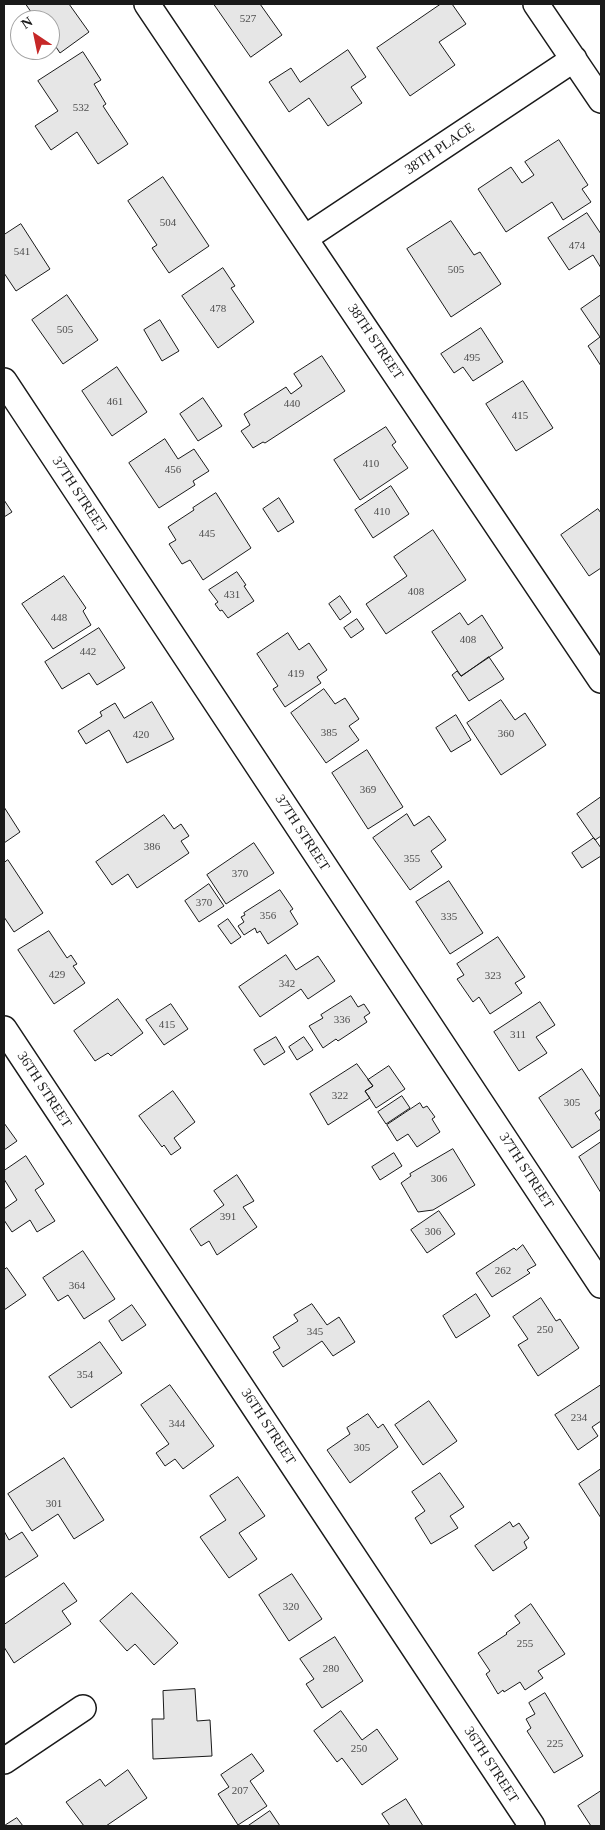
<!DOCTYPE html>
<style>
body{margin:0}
#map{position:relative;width:605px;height:1830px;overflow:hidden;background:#fff;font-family:Georgia,serif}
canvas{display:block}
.frame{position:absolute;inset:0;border:5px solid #1a1a1a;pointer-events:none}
.north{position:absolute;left:10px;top:10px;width:50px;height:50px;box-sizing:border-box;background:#fff;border:1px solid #a3a3a3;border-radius:50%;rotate:326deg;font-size:14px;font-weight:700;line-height:20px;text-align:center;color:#1a1a1a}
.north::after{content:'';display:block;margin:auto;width:18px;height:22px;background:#c62828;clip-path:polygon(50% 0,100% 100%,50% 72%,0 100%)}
</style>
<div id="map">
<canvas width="605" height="1830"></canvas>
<div class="frame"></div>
<div class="north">N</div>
</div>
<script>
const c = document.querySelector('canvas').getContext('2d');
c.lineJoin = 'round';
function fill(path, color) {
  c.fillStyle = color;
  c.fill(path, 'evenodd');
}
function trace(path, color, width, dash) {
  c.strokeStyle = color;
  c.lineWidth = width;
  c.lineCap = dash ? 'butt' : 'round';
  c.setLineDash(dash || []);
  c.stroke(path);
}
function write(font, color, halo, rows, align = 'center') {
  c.font = font + ' Georgia,serif';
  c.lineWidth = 4;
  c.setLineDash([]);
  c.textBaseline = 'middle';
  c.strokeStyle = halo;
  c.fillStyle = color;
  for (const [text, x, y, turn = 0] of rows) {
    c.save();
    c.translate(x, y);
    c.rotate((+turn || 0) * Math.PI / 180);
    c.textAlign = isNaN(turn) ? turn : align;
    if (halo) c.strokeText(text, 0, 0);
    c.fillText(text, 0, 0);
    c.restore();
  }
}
const building = new Path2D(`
 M 26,4 L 69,4 L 89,32 L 60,53 L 50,38 L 50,20 L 37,20 Z
 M 214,4 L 260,4 L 282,35 L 251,57 Z
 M 441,4 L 452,4 L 466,24 L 439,42 L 455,65 L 410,96 L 377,48 Z
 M 348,50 L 366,77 L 351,87 L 362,103 L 328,126 L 309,98 L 289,112 L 269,82 L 291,68 L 300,82 Z
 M 83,52 L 101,80 L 94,84 L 106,104 L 103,106 L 128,144 L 98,164 L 77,132 L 51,150 L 35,126 L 58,111 L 38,81 Z
 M 559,140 L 588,185 L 582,189 L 591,202 L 563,220 L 552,202 L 506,232 L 478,189 L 511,167 L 522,183 L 534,175 L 525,162 Z
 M 163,177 L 209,246 L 169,273 L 152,248 L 157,245 L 128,201 Z
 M 587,213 L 601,234 L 601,268 L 593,255 L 569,270 L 548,238 Z
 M 451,221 L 474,255 L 480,252 L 501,284 L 451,317 L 407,249 Z
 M 21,224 L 50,269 L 16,291 L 4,273 L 4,235 Z
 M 223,268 L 235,286 L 231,288 L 254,322 L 218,348 L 182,296 Z
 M 67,295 L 98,340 L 63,364 L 32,320 Z
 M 601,295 L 601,366 L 588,346 L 600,337 L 581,309 Z
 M 160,320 L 179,351 L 162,361 L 144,330 Z
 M 481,328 L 503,362 L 473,381 L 463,367 L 454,373 L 441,354 Z
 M 322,356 L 345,391 L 265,443 L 263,442 L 253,448 L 241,431 L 250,425 L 244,414 L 286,387 L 291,394 L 302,386 L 294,374 Z
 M 117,367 L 147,412 L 112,436 L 82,391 Z
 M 523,381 L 553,428 L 516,451 L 486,404 Z
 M 203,398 L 222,426 L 198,441 L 180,414 Z
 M 386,427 L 396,442 L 392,445 L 408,468 L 360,500 L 334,460 Z
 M 165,439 L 178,459 L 194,449 L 209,471 L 193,481 L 195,485 L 159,508 L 129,463 Z
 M 391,486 L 409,514 L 373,538 L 355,510 Z
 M 216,493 L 251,548 L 203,580 L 190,560 L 182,564 L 169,544 L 176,540 L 168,527 L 194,510 L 193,508 Z
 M 279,498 L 294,522 L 278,532 L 263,509 Z
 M 4,500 L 12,512 L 4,517 Z
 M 598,509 L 601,513 L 601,568 L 589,576 L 561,535 Z
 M 433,530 L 466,580 L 386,634 L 366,604 L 407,576 L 394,557 Z
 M 237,572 L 246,585 L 244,586 L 254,601 L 228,618 L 222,610 L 220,611 L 215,604 L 218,602 L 209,590 Z
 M 64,576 L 86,608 L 83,611 L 91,625 L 53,649 L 22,604 Z
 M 340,596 L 351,612 L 340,620 L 329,604 Z
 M 460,613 L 468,625 L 482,615 L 503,648 L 461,676 L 432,632 Z
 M 357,619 L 364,629 L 351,638 L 344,628 Z
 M 99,628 L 125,668 L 97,685 L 89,673 L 62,689 L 45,662 Z
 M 288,633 L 299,650 L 309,643 L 327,670 L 317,677 L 321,683 L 285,707 L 273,689 L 278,686 L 257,654 Z
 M 489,657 L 504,679 L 469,701 L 452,675 L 457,671 L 461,676 Z
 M 324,689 L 335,704 L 345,698 L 359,719 L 349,726 L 359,740 L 326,763 L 291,713 Z
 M 501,700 L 515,720 L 525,713 L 546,745 L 501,775 L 467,723 Z
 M 152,702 L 174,739 L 127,763 L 109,730 L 86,744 L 78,731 L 102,716 L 100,712 L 115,703 L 124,718 Z
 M 456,715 L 471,740 L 451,752 L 436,728 Z
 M 367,750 L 403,807 L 368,829 L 332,773 Z
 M 601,797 L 601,836 L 595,840 L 577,814 Z
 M 4,807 L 20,832 L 4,843 Z
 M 407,814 L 414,826 L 429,816 L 446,840 L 431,851 L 442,867 L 410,890 L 373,838 Z
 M 164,815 L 174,829 L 181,824 L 189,836 L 181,841 L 189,853 L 137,888 L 128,874 L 112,885 L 96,862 Z
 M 594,838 L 601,848 L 601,856 L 582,868 L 572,853 Z
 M 254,843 L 274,873 L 226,904 L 207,875 Z
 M 8,860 L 43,913 L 14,932 L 4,917 L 4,863 Z
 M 449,881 L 483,933 L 450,954 L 416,902 Z
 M 209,884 L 224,906 L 199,922 L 185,901 Z
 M 280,890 L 293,909 L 290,911 L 298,924 L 268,944 L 260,931 L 257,933 L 255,928 L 244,935 L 238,926 L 244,922 L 241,917 L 245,915 L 244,913 Z
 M 228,919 L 241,937 L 231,944 L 218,926 Z
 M 49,931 L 67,958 L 71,955 L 77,964 L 73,966 L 85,983 L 54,1004 L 18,950 Z
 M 498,937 L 525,977 L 515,983 L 522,993 L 490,1014 L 479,997 L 473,1002 L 457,979 L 464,975 L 457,964 Z
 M 286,955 L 296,970 L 318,956 L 335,981 L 308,999 L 301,989 L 260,1017 L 239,987 Z
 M 351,996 L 358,1007 L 364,1004 L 370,1013 L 364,1017 L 367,1022 L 338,1041 L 336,1039 L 323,1048 L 309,1026 L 323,1018 L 321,1015 Z
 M 118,999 L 143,1033 L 111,1056 L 108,1053 L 95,1061 L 74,1031 Z
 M 540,1002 L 555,1025 L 536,1037 L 547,1053 L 519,1071 L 494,1032 Z
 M 171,1004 L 188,1029 L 164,1045 L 146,1020 Z
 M 276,1037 L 285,1052 L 264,1065 L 254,1050 Z
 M 304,1037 L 313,1050 L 297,1060 L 289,1047 Z
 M 357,1064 L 373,1086 L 365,1091 L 370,1098 L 328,1125 L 310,1094 Z
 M 389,1066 L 405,1089 L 376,1108 L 365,1091 L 373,1086 L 368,1080 Z
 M 582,1069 L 601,1098 L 601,1109 L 595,1113 L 601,1122 L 601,1129 L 572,1148 L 539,1098 Z
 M 173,1091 L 195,1122 L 174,1138 L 181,1148 L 171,1155 L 164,1145 L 162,1147 L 139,1116 Z
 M 402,1096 L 410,1108 L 386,1124 L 378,1112 Z
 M 420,1103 L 423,1108 L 427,1106 L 435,1117 L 432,1119 L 440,1132 L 417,1147 L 408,1134 L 397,1141 L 387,1125 Z
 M 4,1123 L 17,1141 L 4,1150 Z
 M 601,1142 L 601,1193 L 579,1157 Z
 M 453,1149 L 475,1185 L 433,1210 L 418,1212 L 401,1183 L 411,1176 L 410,1174 Z
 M 394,1153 L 402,1166 L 380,1180 L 372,1167 Z
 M 26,1156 L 44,1184 L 35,1190 L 55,1221 L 37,1232 L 30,1220 L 12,1232 L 4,1220 L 4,1209 L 17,1200 L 4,1179 L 4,1171 Z
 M 237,1175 L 254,1201 L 243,1207 L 257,1227 L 217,1255 L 209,1241 L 201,1246 L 190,1229 L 224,1205 L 214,1191 Z
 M 439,1211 L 455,1234 L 427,1253 L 411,1230 Z
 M 523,1245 L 536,1265 L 527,1270 L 530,1273 L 492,1297 L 476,1273 L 514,1248 L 516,1250 Z
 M 83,1251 L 115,1299 L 84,1319 L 68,1295 L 58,1301 L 43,1278 Z
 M 7,1268 L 26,1295 L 4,1310 L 4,1270 Z
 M 476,1294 L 490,1316 L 456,1338 L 443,1316 Z
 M 541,1298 L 556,1321 L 560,1319 L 579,1348 L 538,1376 L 518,1345 L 528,1339 L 513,1317 Z
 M 312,1304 L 327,1325 L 339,1317 L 355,1342 L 333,1356 L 322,1341 L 283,1367 L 273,1352 L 280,1348 L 273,1337 L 298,1321 L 294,1315 Z
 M 132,1305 L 146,1325 L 122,1341 L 109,1321 Z
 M 100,1342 L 122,1373 L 71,1408 L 49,1377 Z
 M 170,1385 L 214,1446 L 183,1469 L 175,1459 L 165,1466 L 156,1453 L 169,1444 L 141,1405 Z
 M 601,1385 L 601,1421 L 592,1427 L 598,1436 L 578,1450 L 555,1415 Z
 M 429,1401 L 457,1441 L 423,1465 L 395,1425 Z
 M 368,1414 L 378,1428 L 383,1424 L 398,1447 L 350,1483 L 327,1450 L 350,1434 L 347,1428 Z
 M 64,1458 L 104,1520 L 74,1539 L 58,1514 L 32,1531 L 8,1494 Z
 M 601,1469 L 601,1518 L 579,1484 Z
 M 440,1473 L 464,1507 L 450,1516 L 458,1528 L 431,1544 L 415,1518 L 425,1511 L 412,1492 Z
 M 238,1477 L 265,1516 L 239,1533 L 257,1559 L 229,1578 L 200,1537 L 226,1520 L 210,1496 Z
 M 510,1522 L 513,1527 L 519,1523 L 529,1538 L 524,1542 L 527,1548 L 493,1571 L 475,1546 Z
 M 4,1531 L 9,1540 L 22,1532 L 38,1556 L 4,1578 Z
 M 292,1574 L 322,1619 L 289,1641 L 259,1595 Z
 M 64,1583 L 77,1601 L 62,1611 L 71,1624 L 14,1663 L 4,1647 L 4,1625 Z
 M 132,1593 L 178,1643 L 154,1665 L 135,1644 L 127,1651 L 100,1621 Z
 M 531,1604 L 565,1654 L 538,1671 L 543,1678 L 525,1690 L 520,1682 L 504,1692 L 503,1690 L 498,1694 L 486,1674 L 490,1671 L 478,1653 L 507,1634 L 506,1633 L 520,1623 L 515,1616 Z
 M 335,1637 L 363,1681 L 322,1708 L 306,1684 L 314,1679 L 300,1659 Z
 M 195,1689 L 197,1721 L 210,1720 L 212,1756 L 153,1759 L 152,1719 L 164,1719 L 163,1691 Z
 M 545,1693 L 583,1756 L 554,1773 L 527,1731 L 531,1728 L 526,1719 L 535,1714 L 529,1703 Z
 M 341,1711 L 362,1740 L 377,1729 L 398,1759 L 362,1785 L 342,1758 L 337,1762 L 314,1731 Z
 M 252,1754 L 264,1771 L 250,1781 L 267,1806 L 238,1825 L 218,1794 L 229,1787 L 221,1775 Z
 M 128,1770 L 147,1798 L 106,1826 L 84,1826 L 66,1802 L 100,1779 L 105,1786 Z
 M 601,1791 L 601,1826 L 591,1826 L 578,1806 Z
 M 406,1799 L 423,1826 L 390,1826 L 382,1814 Z
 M 270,1811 L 280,1826 L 248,1826 Z
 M 17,1818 L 23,1826 L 4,1826 Z`);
fill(building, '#e6e6e6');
trace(building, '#1a1a1a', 1);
const minor = new Path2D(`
 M 147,4 L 601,680
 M 536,4 L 601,100
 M 305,238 L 574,59
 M 4,381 L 601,1285
 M 4,1029 L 532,1826
 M 4,1761 L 83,1708`);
trace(minor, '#1a1a1a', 28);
trace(minor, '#fff', 25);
write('11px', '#4d4d4d', null, [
 ["527",248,19],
 ["532",81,108],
 ["504",168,223],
 ["474",577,246],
 ["541",22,252],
 ["505",456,270],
 ["478",218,309],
 ["505",65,330],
 ["495",472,358],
 ["461",115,402],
 ["440",292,404],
 ["415",520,416],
 ["410",371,464],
 ["456",173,470],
 ["410",382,512],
 ["445",207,534],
 ["408",416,592],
 ["431",232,595],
 ["448",59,618],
 ["408",468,640],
 ["442",88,652],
 ["419",296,674],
 ["385",329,733],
 ["360",506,734],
 ["420",141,735],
 ["369",368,790],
 ["386",152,847],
 ["355",412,859],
 ["370",240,874],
 ["370",204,903],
 ["356",268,916],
 ["335",449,917],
 ["429",57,975],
 ["323",493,976],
 ["342",287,984],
 ["336",342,1020],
 ["415",167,1025],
 ["311",518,1035],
 ["322",340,1096],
 ["305",572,1103],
 ["306",439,1179],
 ["391",228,1217],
 ["306",433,1232],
 ["262",503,1271],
 ["364",77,1286],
 ["250",545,1330],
 ["345",315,1332],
 ["354",85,1375],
 ["234",579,1418],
 ["344",177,1424],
 ["305",362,1448],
 ["301",54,1504],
 ["320",291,1607],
 ["255",525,1644],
 ["280",331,1669],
 ["225",555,1744],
 ["250",359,1749],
 ["207",240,1791]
]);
write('14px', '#1a1a1a', '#fff', [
 ["38TH PLACE",440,149,-34],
 ["38TH STREET",375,342,56],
 ["37TH STREET",79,495,57],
 ["37TH STREET",302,833,57],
 ["36TH STREET",44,1090,57],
 ["37TH STREET",526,1171,57],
 ["36TH STREET",268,1427,57],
 ["36TH STREET",491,1765,57]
]);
</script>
